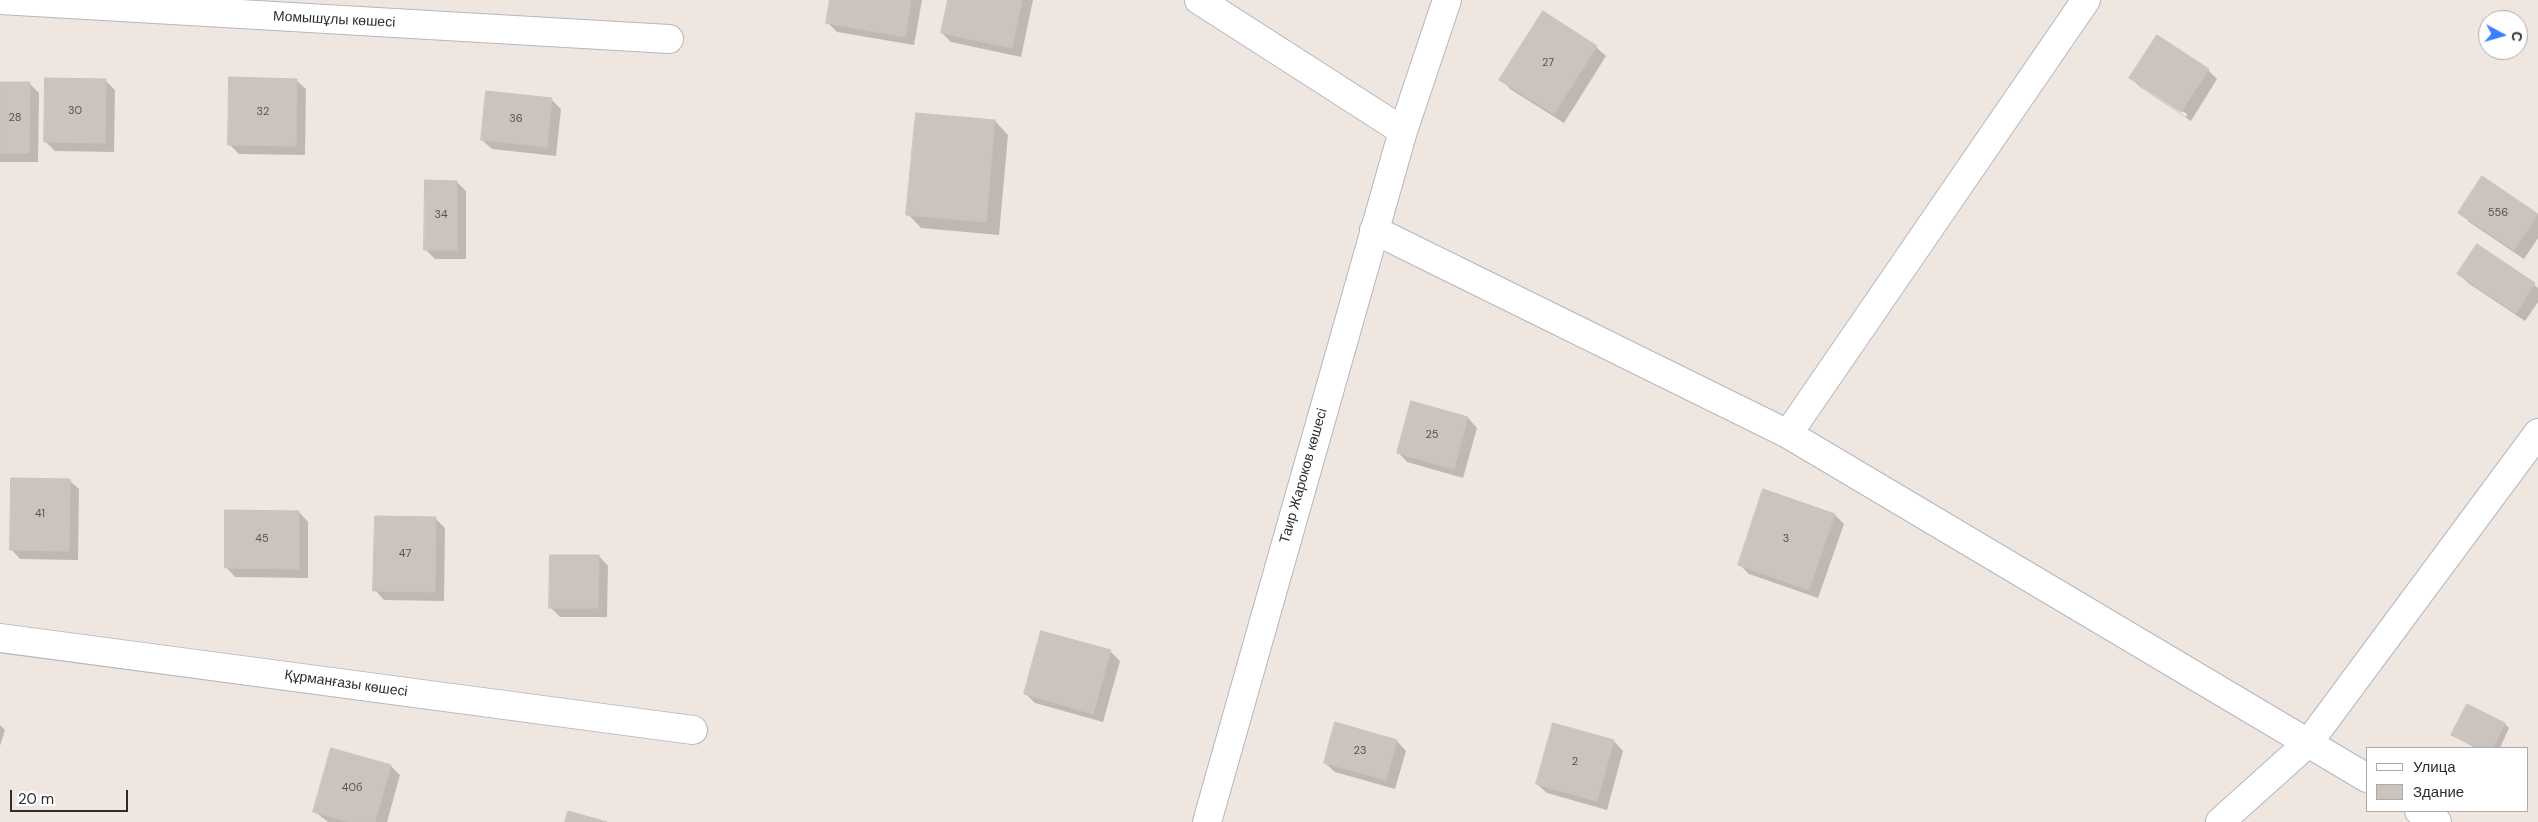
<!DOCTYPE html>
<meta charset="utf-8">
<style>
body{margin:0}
#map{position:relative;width:2538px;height:822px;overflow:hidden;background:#efe6df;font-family:"DM Sans",sans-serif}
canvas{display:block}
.legend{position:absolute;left:2366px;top:747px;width:162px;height:65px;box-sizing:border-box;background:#fff;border:1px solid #ababab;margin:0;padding:6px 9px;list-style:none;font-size:15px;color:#2d2d2d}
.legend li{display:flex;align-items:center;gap:10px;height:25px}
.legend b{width:25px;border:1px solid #ababab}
.north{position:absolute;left:2478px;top:10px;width:50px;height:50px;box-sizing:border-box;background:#fff;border:1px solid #ababab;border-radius:50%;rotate:96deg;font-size:14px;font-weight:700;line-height:20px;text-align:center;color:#2d2d2d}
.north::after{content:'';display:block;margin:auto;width:18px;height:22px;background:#3c7eff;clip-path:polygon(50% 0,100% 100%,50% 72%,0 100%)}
.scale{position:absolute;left:10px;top:790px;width:118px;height:22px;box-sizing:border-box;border:2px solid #2d2d2d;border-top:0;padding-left:6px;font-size:15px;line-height:18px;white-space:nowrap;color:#2d2d2d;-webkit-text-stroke:4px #fff;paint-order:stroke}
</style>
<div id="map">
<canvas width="2538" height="822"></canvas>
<ul class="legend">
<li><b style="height:6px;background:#fff"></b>Улица</li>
<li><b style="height:14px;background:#cbc4be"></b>Здание</li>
</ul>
<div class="north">С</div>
<div class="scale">20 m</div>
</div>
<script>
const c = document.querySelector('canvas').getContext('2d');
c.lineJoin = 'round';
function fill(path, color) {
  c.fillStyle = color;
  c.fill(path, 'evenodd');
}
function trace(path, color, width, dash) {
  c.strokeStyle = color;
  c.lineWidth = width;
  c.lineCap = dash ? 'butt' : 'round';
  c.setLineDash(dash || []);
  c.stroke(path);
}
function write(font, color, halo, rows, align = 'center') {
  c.font = font + ' "DM Sans",sans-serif';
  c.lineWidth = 4;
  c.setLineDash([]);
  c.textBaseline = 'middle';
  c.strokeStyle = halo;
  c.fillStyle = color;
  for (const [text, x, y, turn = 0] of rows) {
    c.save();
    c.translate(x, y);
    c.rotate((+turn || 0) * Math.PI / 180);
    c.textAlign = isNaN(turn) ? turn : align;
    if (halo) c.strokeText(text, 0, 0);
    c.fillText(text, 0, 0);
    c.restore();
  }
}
fill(new Path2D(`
 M 831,0 L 922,0 L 914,45 L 837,32 L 828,23 Z
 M 949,0 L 1033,0 L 1021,57 L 951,42 L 942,33 Z
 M 1596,47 L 1606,56 L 1564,123 L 1510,89 L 1501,79 Z
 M 2208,70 L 2217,79 L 2191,121 L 2140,87 L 2131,78 ZM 2140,84 L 2187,114 L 2186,117 L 2140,86 Z
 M 105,80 L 115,90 L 114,152 L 55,151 L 45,141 Z
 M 296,80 L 306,89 L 305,155 L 239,154 L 230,145 Z
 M 0,83 L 30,84 L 39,93 L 38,162 L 0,162 Z
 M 551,99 L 561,109 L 556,156 L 492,149 L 482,140 Z
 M 918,114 L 995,121 L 1008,135 L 999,235 L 921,228 L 908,214 Z
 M 2483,178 L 2538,215 L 2538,238 L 2524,259 L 2469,222 L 2460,212 Z
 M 457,182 L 466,191 L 466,259 L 435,259 L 426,250 Z
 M 2477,246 L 2538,288 L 2538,302 L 2525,321 L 2468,283 L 2459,274 Z
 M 1468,418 L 1477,428 L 1463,478 L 1407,462 L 1398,452 Z
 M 69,480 L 79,489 L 78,560 L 20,559 L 11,549 Z
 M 299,512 L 308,522 L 308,578 L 235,577 L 226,567 Z
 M 1835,515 L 1844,524 L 1818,598 L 1749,574 L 1739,564 Z
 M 435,518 L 445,528 L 444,601 L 384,600 L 375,590 Z
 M 599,556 L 608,566 L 607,617 L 560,617 L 550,607 Z
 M 1042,633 L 1111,652 L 1120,661 L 1103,722 L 1035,703 L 1026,694 Z
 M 2468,706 L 2505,724 L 2509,728 L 2500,748 L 2475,748 L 2453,735 Z
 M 1335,724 L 1397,741 L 1406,751 L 1395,789 L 1335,772 L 1325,763 Z
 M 0,725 L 5,730 L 0,746 Z
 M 1554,725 L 1614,741 L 1623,751 L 1607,810 L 1547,793 L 1537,784 Z
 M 391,766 L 400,775 L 387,822 L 328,822 L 314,811 Z`), '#0003');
const building = new Path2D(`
 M 830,0 L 911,0 L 905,37 L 826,23 Z
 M 948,0 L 1022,0 L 1012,48 L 941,33 Z
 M 1543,11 L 1597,46 L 1554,114 L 1499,80 Z
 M 2157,35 L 2209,69 L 2181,112 L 2129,78 Z
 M 229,77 L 297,79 L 296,146 L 228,145 Z
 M 45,78 L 106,79 L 105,143 L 44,142 Z
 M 0,82 L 30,82 L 29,153 L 0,153 Z
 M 486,91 L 552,98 L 547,147 L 481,140 Z
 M 916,113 L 995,120 L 986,222 L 906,215 Z
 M 2482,176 L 2538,214 L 2514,250 L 2458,213 Z
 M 425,180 L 457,181 L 457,250 L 424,250 Z
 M 2477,244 L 2535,283 L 2516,313 L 2457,274 Z
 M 1411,401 L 1468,417 L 1454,469 L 1397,453 Z
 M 11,478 L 70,479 L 69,551 L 10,550 Z
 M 1763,489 L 1835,514 L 1809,590 L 1738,565 Z
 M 225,510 L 299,511 L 299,569 L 225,568 Z
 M 375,516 L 436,517 L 435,592 L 373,591 Z
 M 550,555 L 599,555 L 598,608 L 549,608 Z
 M 1041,631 L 1111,650 L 1093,714 L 1024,694 Z
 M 2467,704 L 2505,723 L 2493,748 L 2478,748 L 2451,735 Z
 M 1335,722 L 1397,740 L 1386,780 L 1324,763 Z
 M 1553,723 L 1614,740 L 1597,801 L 1536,784 Z
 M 331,748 L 391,765 L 375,822 L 350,822 L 313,812 Z
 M 568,811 L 607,822 L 565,822 Z`);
fill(building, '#cbc4be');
trace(building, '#cbc2b9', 1);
const minor = new Path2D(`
 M 0,0 L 669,39
 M 1199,0 L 1403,131
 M 1374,230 L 1788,434 L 2367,778
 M 1788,434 L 2086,0
 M 0,638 L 693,730
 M 2419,811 L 2437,822
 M 1207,822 L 1403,131 L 1447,0
 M 2220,822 L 2309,742 L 2538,433`);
trace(minor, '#b3b7c1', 30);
trace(minor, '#fff', 28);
write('11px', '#545351', null, [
 ["27",1548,63],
 ["30",75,111],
 ["32",263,112],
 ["28",15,118],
 ["36",516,119],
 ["556",2498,213],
 ["34",441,215],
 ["25",1432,435],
 ["41",40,514],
 ["45",262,539],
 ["3",1786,539],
 ["47",405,554],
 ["23",1360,751],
 ["2",1575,762],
 ["40б",352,788]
]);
write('14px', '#2d2d2d', '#fff', [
 ["Момышұлы көшесі",334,20,3],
 ["Таир Жароков көшесі",1304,476,-74],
 ["Құрманғазы көшесі",346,684,8]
]);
</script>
